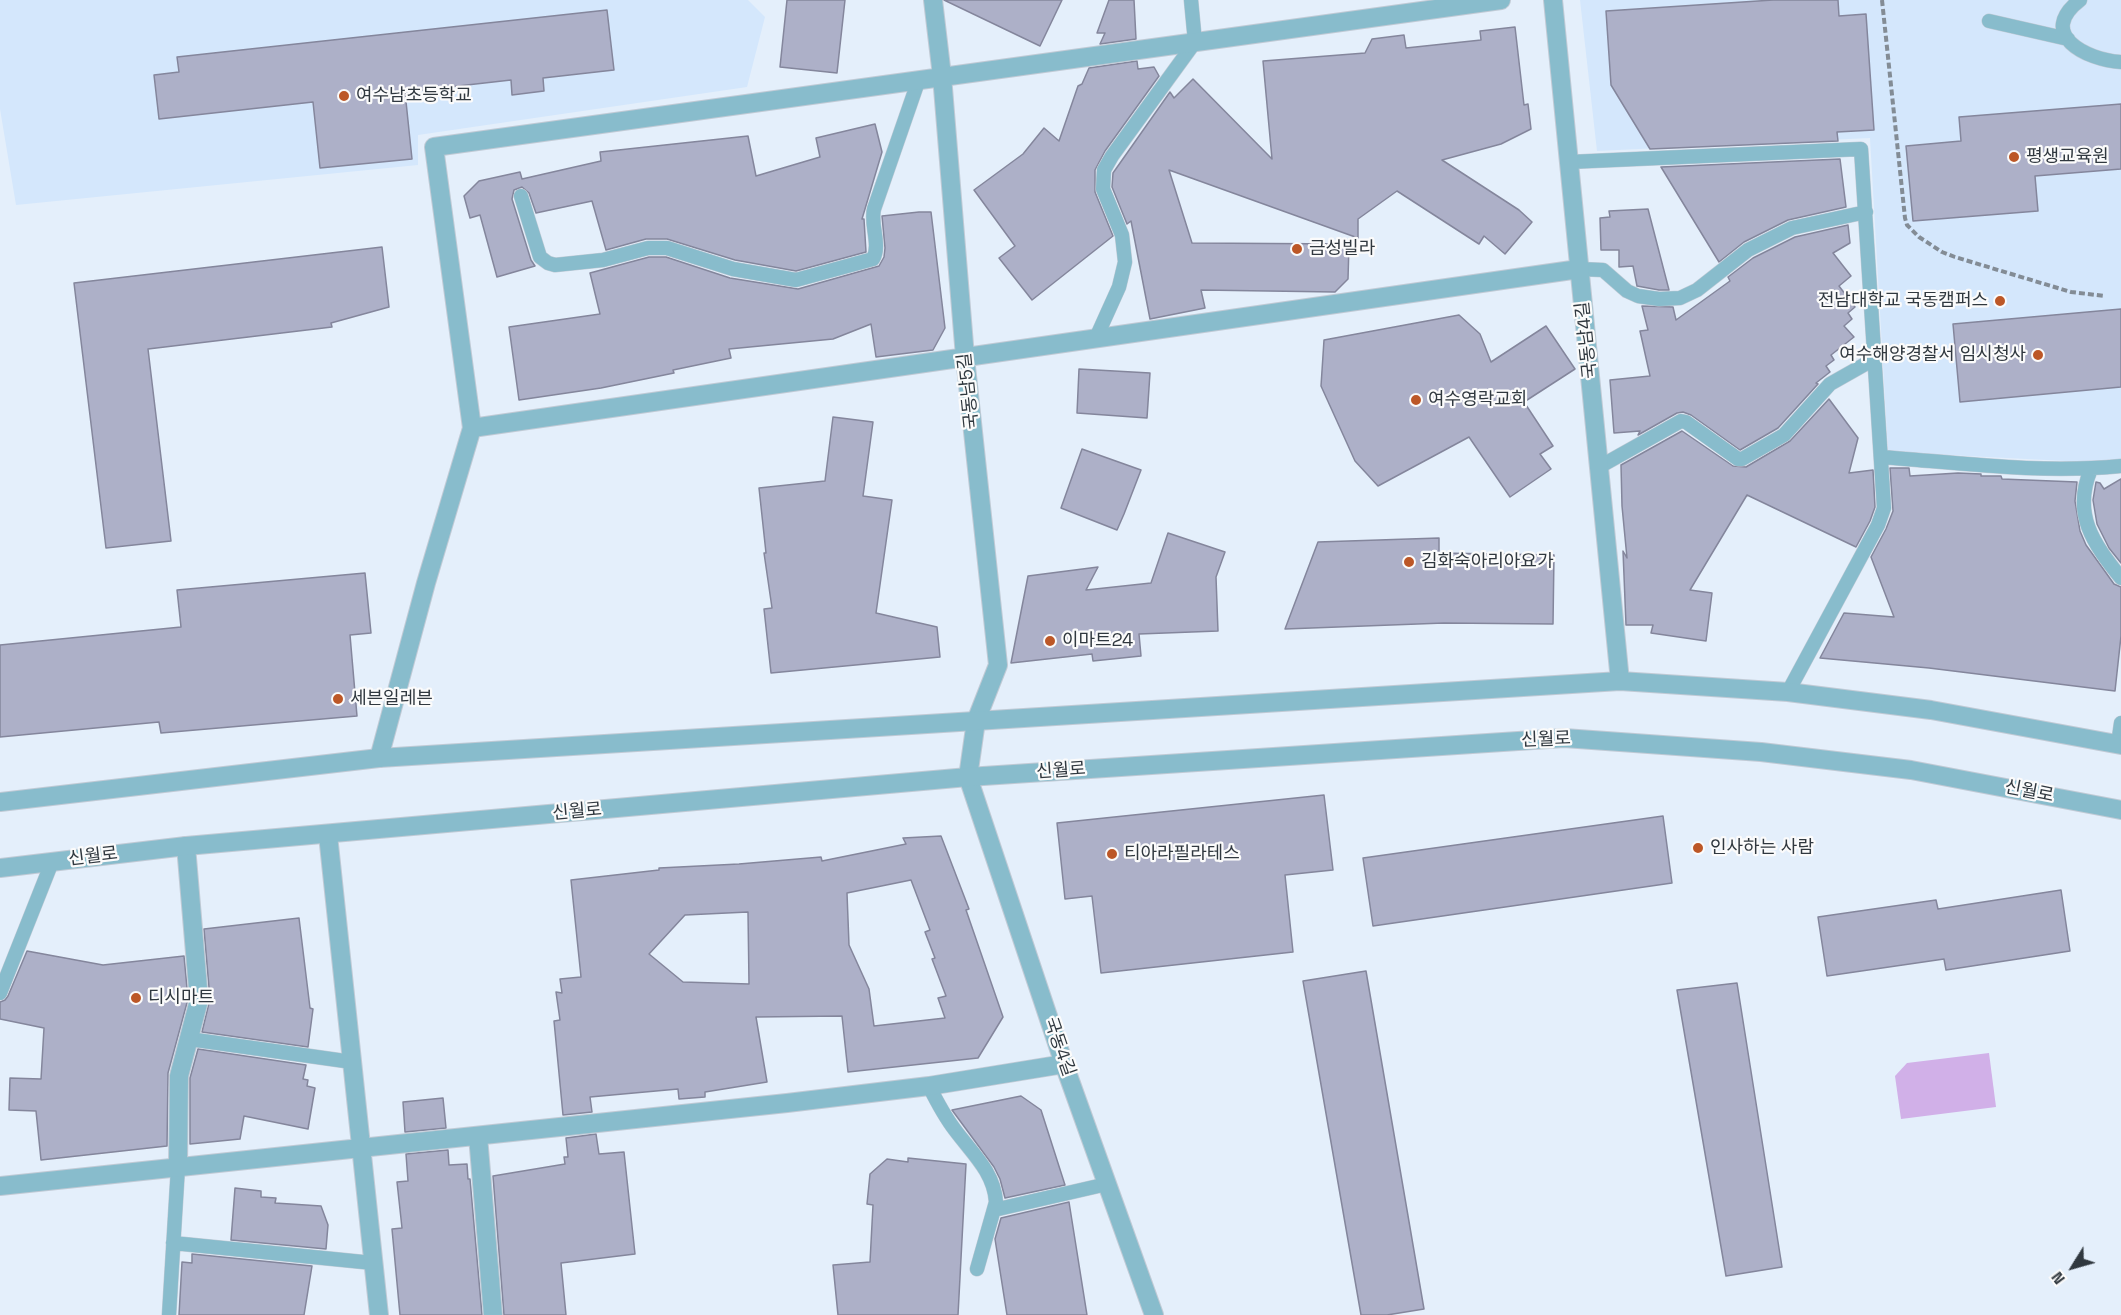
<!DOCTYPE html>
<meta charset="utf-8">
<style>
body{margin:0}
#map{position:relative;width:2121px;height:1315px;overflow:hidden;background:#e4effb;font-family:"Space Grotesk",sans-serif}
canvas{display:block}
.north{position:absolute;left:2043px;top:1237px;width:60px;height:60px;-webkit-text-stroke:4px #fbfbfb;paint-order:stroke;rotate:233deg;font-size:16px;font-weight:700;line-height:24px;text-align:center;color:#30383f}
.north::after{content:'';display:block;margin:auto;width:21px;height:27px;background:#30383f;clip-path:polygon(50% 0,100% 100%,50% 72%,0 100%)}
</style>
<div id="map">
<canvas width="2121" height="1315"></canvas>
<div class="north">N</div>
</div>
<script>
const c = document.querySelector('canvas').getContext('2d');
c.lineJoin = 'round';
function fill(path, color) {
  c.fillStyle = color;
  c.fill(path, 'evenodd');
}
function trace(path, color, width, dash) {
  c.strokeStyle = color;
  c.lineWidth = width;
  c.lineCap = dash ? 'butt' : 'round';
  c.setLineDash(dash || []);
  c.stroke(path);
}
function write(font, color, halo, rows, align = 'center') {
  c.font = font + ' "Space Grotesk","Noto Sans KR",sans-serif';
  c.lineWidth = 4.5;
  c.setLineDash([]);
  c.textBaseline = 'middle';
  c.strokeStyle = halo;
  c.fillStyle = color;
  for (const [text, x, y, turn = 0] of rows) {
    c.save();
    c.translate(x, y);
    c.rotate((+turn || 0) * Math.PI / 180);
    c.textAlign = isNaN(turn) ? turn : align;
    if (halo) c.strokeText(text, 0, 0);
    c.fillText(text, 0, 0);
    c.restore();
  }
}
fill(new Path2D(`
 M 0,0 L 748,0 L 765,17 L 747,87 L 418,135 L 418,165 L 16,205 L 0,109 Z
 M 1580,0 L 2121,0 L 2121,460 L 2086,462 L 1888,452 L 1870,138 L 1597,151 Z`), '#d4e7fc');
fill(new Path2D(`
 M 1989,1053 L 1996,1107 L 1901,1119 L 1895,1076 L 1907,1063 Z`), '#d1b0e8');
const building = new Path2D(`
 M 787,0 L 845,0 L 837,73 L 780,67 Z
 M 944,0 L 1062,0 L 1040,46 Z
 M 1109,0 L 1134,0 L 1136,39 L 1100,44 L 1105,33 L 1097,33 Z
 M 1773,0 L 1838,0 L 1839,16 L 1866,14 L 1874,130 L 1837,132 L 1838,141 L 1650,149 L 1611,85 L 1606,11 Z
 M 607,10 L 614,70 L 543,78 L 544,91 L 512,95 L 511,80 L 405,92 L 412,159 L 320,168 L 313,102 L 159,119 L 154,75 L 179,72 L 177,57 Z
 M 1515,27 L 1524,105 L 1528,104 L 1531,129 L 1501,144 L 1442,160 L 1519,210 L 1532,222 L 1505,254 L 1484,236 L 1479,244 L 1397,191 L 1358,219 L 1358,238 L 1169,170 L 1192,243 L 1349,244 L 1348,279 L 1335,292 L 1201,290 L 1205,308 L 1150,319 L 1131,221 L 1127,224 L 1112,187 L 1113,173 L 1170,92 L 1174,98 L 1193,79 L 1272,159 L 1263,61 L 1365,53 L 1372,39 L 1404,35 L 1406,48 L 1481,40 L 1480,31 Z
 M 1137,61 L 1138,69 L 1154,67 L 1159,76 L 1105,151 L 1095,170 L 1095,192 L 1113,236 L 1032,300 L 999,258 L 1015,246 L 974,190 L 1023,154 L 1044,128 L 1059,141 L 1078,86 L 1082,84 L 1089,68 Z
 M 2121,104 L 2121,169 L 2035,176 L 2038,211 L 1913,221 L 1906,146 L 1961,141 L 1959,117 Z
 M 875,124 L 882,152 L 862,219 L 864,219 L 866,252 L 796,271 L 735,260 L 667,239 L 646,239 L 606,250 L 592,201 L 536,213 L 529,193 L 522,187 L 514,190 L 512,199 L 531,260 L 535,266 L 497,277 L 480,215 L 470,218 L 464,196 L 479,181 L 520,172 L 522,179 L 601,161 L 600,152 L 748,136 L 756,176 L 820,157 L 816,138 Z
 M 1840,159 L 1846,207 L 1788,220 L 1744,242 L 1719,262 L 1661,167 Z
 M 1648,209 L 1669,290 L 1659,290 L 1637,286 L 1633,266 L 1619,267 L 1619,250 L 1601,250 L 1600,218 L 1610,217 L 1609,211 Z
 M 919,212 L 931,212 L 945,328 L 933,350 L 876,357 L 871,324 L 833,339 L 729,349 L 731,358 L 673,370 L 674,373 L 601,388 L 519,400 L 509,327 L 600,314 L 590,273 L 649,257 L 666,257 L 730,278 L 798,289 L 879,266 L 884,257 L 885,248 L 882,216 Z
 M 1848,225 L 1850,243 L 1833,253 L 1851,276 L 1839,286 L 1855,307 L 1848,313 L 1852,319 L 1844,326 L 1854,337 L 1831,355 L 1834,360 L 1826,366 L 1830,372 L 1816,383 L 1818,384 L 1778,428 L 1740,450 L 1691,415 L 1683,412 L 1677,413 L 1638,435 L 1640,431 L 1614,433 L 1610,380 L 1650,376 L 1640,331 L 1648,330 L 1642,306 L 1673,307 L 1676,320 L 1730,281 L 1728,277 L 1753,258 L 1795,237 Z
 M 382,247 L 389,307 L 331,323 L 332,327 L 148,349 L 171,541 L 106,548 L 74,283 Z
 M 2121,309 L 2121,387 L 1960,402 L 1953,324 Z
 M 1459,315 L 1480,334 L 1491,362 L 1546,326 L 1575,369 L 1524,402 L 1553,446 L 1540,454 L 1551,469 L 1510,497 L 1469,437 L 1378,486 L 1355,461 L 1321,386 L 1324,340 Z
 M 1079,369 L 1150,373 L 1147,418 L 1077,413 Z
 M 1829,399 L 1858,438 L 1849,473 L 1873,470 L 1875,507 L 1870,521 L 1856,547 L 1747,495 L 1690,590 L 1712,593 L 1706,641 L 1651,633 L 1653,625 L 1626,625 L 1623,551 L 1627,558 L 1622,506 L 1621,465 L 1682,431 L 1733,466 L 1746,467 L 1790,441 Z
 M 833,417 L 873,422 L 863,496 L 892,500 L 876,613 L 937,627 L 940,657 L 771,673 L 764,609 L 772,608 L 764,553 L 766,553 L 759,488 L 825,481 Z
 M 1082,449 L 1141,470 L 1124,514 L 1117,530 L 1061,508 Z
 M 1890,468 L 1909,468 L 1910,476 L 1958,473 L 1981,474 L 1981,476 L 2001,476 L 2002,479 L 2077,482 L 2075,501 L 2080,531 L 2086,545 L 2104,570 L 2114,584 L 2121,587 L 2121,636 L 2115,691 L 1929,668 L 1820,658 L 1844,613 L 1894,617 L 1871,557 L 1886,529 L 1893,511 Z
 M 2121,479 L 2121,563 L 2109,548 L 2097,524 L 2093,500 L 2096,482 L 2100,483 L 2104,489 Z
 M 1168,533 L 1225,552 L 1216,577 L 1218,631 L 1139,634 L 1141,656 L 1093,661 L 1092,654 L 1011,663 L 1028,576 L 1098,567 L 1086,590 L 1151,583 Z
 M 1439,538 L 1439,553 L 1554,555 L 1553,624 L 1444,623 L 1285,629 L 1318,542 Z
 M 365,573 L 371,633 L 350,635 L 357,716 L 161,733 L 159,722 L 0,737 L 0,645 L 181,627 L 177,590 Z
 M 1324,795 L 1333,870 L 1285,875 L 1293,952 L 1101,973 L 1092,896 L 1065,899 L 1057,823 Z
 M 1663,816 L 1672,883 L 1373,926 L 1363,858 Z
 M 941,836 L 969,909 L 966,910 L 1003,1017 L 978,1058 L 848,1072 L 842,1016 L 756,1017 L 767,1082 L 705,1092 L 705,1097 L 679,1099 L 678,1089 L 590,1097 L 592,1112 L 563,1115 L 554,1021 L 560,1020 L 556,992 L 562,993 L 560,979 L 581,977 L 571,880 L 659,870 L 659,868 L 739,864 L 821,857 L 822,861 L 906,844 L 903,838 ZM 911,880 L 930,930 L 925,932 L 935,958 L 932,959 L 946,996 L 938,998 L 945,1018 L 874,1026 L 869,989 L 849,945 L 847,893 ZM 748,912 L 749,984 L 683,982 L 649,954 L 685,915 Z
 M 2061,890 L 2070,951 L 1946,970 L 1944,959 L 1827,976 L 1818,917 L 1936,900 L 1938,909 Z
 M 299,918 L 310,1008 L 313,1009 L 308,1047 L 202,1032 L 210,999 L 204,929 Z
 M 27,951 L 103,965 L 184,956 L 188,999 L 168,1073 L 167,1146 L 41,1160 L 36,1111 L 9,1110 L 10,1078 L 41,1079 L 44,1028 L 0,1019 L 0,1002 L 5,1000 L 8,996 Z
 M 1366,971 L 1424,1309 L 1387,1315 L 1361,1315 L 1303,981 Z
 M 1737,983 L 1782,1267 L 1726,1276 L 1677,990 Z
 M 198,1049 L 306,1065 L 303,1079 L 308,1080 L 307,1086 L 315,1088 L 308,1129 L 244,1116 L 240,1139 L 190,1144 L 190,1078 Z
 M 1021,1096 L 1041,1110 L 1065,1185 L 1005,1198 L 1000,1179 L 994,1167 L 952,1110 Z
 M 443,1098 L 446,1128 L 405,1132 L 403,1102 Z
 M 596,1134 L 599,1154 L 624,1152 L 635,1254 L 561,1263 L 566,1315 L 504,1315 L 493,1176 L 565,1164 L 564,1157 L 568,1157 L 566,1138 Z
 M 448,1150 L 449,1165 L 467,1164 L 468,1179 L 470,1179 L 482,1315 L 400,1315 L 392,1229 L 402,1228 L 397,1182 L 408,1181 L 406,1154 Z
 M 908,1158 L 966,1164 L 958,1315 L 838,1315 L 833,1265 L 870,1262 L 873,1205 L 867,1204 L 870,1174 L 887,1159 L 908,1162 Z
 M 235,1188 L 261,1191 L 261,1197 L 276,1198 L 275,1203 L 321,1206 L 328,1225 L 326,1249 L 231,1240 Z
 M 1069,1202 L 1087,1315 L 1007,1315 L 995,1239 L 1001,1218 Z
 M 192,1254 L 312,1266 L 304,1315 L 179,1315 L 182,1262 L 192,1263 Z`);
fill(building, '#adb0c8');
trace(building, '#84869c', 1.5);
const service = new Path2D(`
 M 2080,0 C 2036,34 2086,60 2121,62
 M 1989,21 L 2068,39
 M 1569,162 L 1861,149 L 1884,508 L 1878,525 L 1788,692
 M 521,196 L 540,257 L 548,263 L 555,265 L 603,260 L 648,248 L 667,248 L 733,269 L 796,280 L 873,259 C 881,245 870,224 874,209 L 919,79
 M 1579,269 L 1603,270 L 1627,291 L 1638,296 L 1659,299 L 1680,298 L 1697,290 L 1748,250 L 1792,228 L 1866,212
 M 1096,338 L 1119,287 L 1125,262 L 1122,235 L 1103,189 L 1104,170 L 1112,156 L 1195,42 L 1191,0
 M 1882,457 C 1961,463 2042,474 2121,466
 M 1599,467 L 1681,421 L 1686,422 L 1738,459 L 1742,459 L 1784,435 L 1830,384 L 1876,358
 M 2091,469 C 2072,514 2093,543 2121,578
 M 2118,744 L 2121,723
 M 0,993 L 52,862
 M 189,1039 L 352,1062
 M 929,1086 C 937,1102 945,1117 955,1130 C 972,1153 994,1172 996,1202 L 977,1269
 M 994,1210 L 1107,1184
 M 173,1243 L 373,1263
 M 169,1315 L 178,1167`);
const minor = new Path2D(`
 M 933,0 L 942,76 L 965,357 L 998,665 L 976,721 L 968,777 L 1064,1064 L 1154,1315
 M 1553,0 L 1620,681
 M 472,428 L 1579,269
 M 379,758 L 426,583 L 472,428 L 434,147 L 1501,0
 M 328,835 L 379,1315
 M 478,1136 L 493,1315
 M 178,1167 L 179,1076 L 199,1000 L 186,846
 M 0,1186 L 787,1103 L 929,1086 L 1064,1064`);
const tertiary = new Path2D(`
 M 0,802 L 379,758 L 1620,681 L 1788,692 L 1931,710 L 2121,745
 M 0,868 L 186,846 L 968,777 L 1564,738 L 1761,752 L 1911,770 L 2121,810`);
trace(service, '#c0cad5', 15);
trace(minor, '#c0cad5', 20);
trace(tertiary, '#c0cad5', 20);
trace(new Path2D(`
 M 1882,0 L 1905,218 L 1907,225 L 1919,237 L 1942,252 L 1955,257 L 2071,292 L 2105,296`), '#838c95', 4, [6, 3]);
trace(service, '#88bccc', 14);
trace(minor, '#88bccc', 18);
trace(tertiary, '#88bccc', 18);
for (const [x, y, r, color] of [
 [344,96,6,"#bc5727"],
 [2014,157,6,"#bc5727"],
 [1297,249,6,"#bc5727"],
 [2000,301,6,"#bc5727"],
 [2038,355,6,"#bc5727"],
 [1416,400,6,"#bc5727"],
 [1409,562,6,"#bc5727"],
 [1050,641,6,"#bc5727"],
 [338,699,6,"#bc5727"],
 [1698,848,6,"#bc5727"],
 [1112,854,6,"#bc5727"],
 [136,998,6,"#bc5727"]
]) {
  const dot = new Path2D();
  dot.arc(x, y, r, 0, 2 * Math.PI);
  c.fillStyle = color;
  c.fill(dot);
  trace(dot, '#fbfbfb', 2);
}
write('18px', '#30383f', '#fbfbfb', [
 ["여수남초등학교",356,96],
 ["평생교육원",2026,157],
 ["금성빌라",1309,249],
 ["전남대학교 국동캠퍼스",1988,301,"right"],
 ["여수해양경찰서 임시청사",2026,355,"right"],
 ["여수영락교회",1428,400],
 ["김화숙아리아요가",1421,562],
 ["이마트24",1062,641],
 ["세븐일레븐",350,699],
 ["인사하는 사람",1710,848],
 ["티아라필라테스",1124,854],
 ["디시마트",148,998]
], 'left');
write('18px', '#30383f', '#fbfbfb', [
 ["국동남4길",1587,340,-96],
 ["국동남5길",969,391,-96],
 ["신월로",1546,740,-2],
 ["신월로",1061,771,-4],
 ["신월로",2029,792,11],
 ["신월로",577,812,-5],
 ["신월로",93,857,-7],
 ["국동4길",1059,1047,71]
]);
</script>
